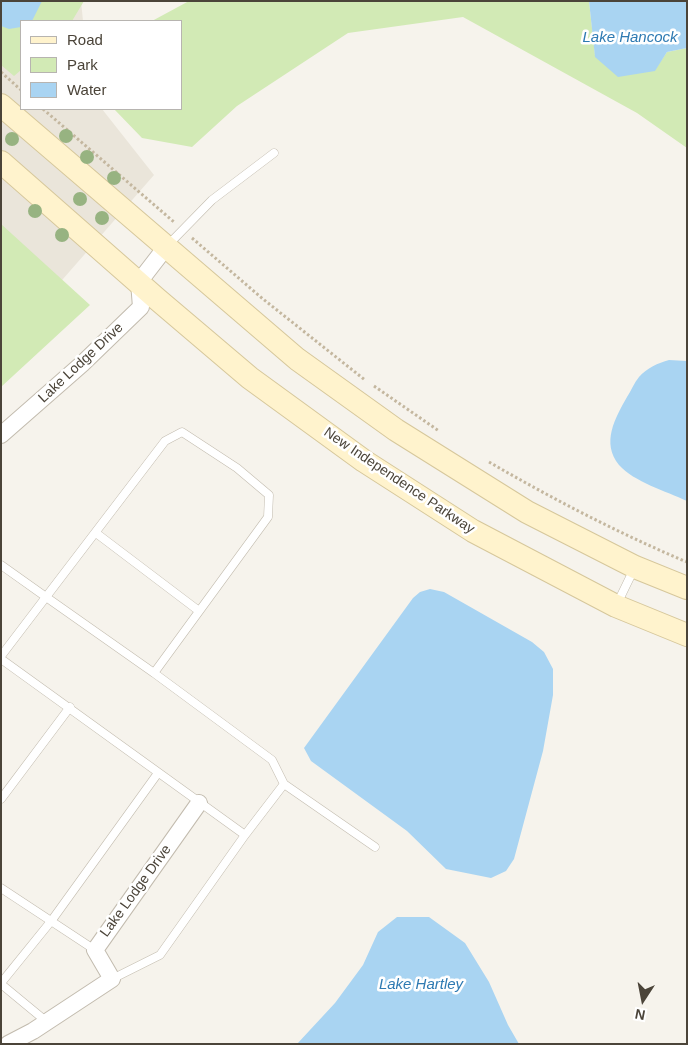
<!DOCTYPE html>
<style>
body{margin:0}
#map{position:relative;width:688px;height:1045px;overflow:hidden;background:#f6f3ec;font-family:Arial,sans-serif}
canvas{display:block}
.frame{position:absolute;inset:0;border:2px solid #4b4439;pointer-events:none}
.legend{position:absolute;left:20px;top:20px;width:162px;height:90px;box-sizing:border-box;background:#fff;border:1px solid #b7b4b0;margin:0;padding:6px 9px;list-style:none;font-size:15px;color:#4b4439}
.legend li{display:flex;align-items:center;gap:10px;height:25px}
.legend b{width:25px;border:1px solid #b7b4b0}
.north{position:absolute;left:618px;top:975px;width:50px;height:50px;-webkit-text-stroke:4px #fff;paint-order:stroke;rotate:191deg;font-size:14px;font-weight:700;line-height:20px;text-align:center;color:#4b4439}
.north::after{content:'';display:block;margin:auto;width:18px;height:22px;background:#4b4439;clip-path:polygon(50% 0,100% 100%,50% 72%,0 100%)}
</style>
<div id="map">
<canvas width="688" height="1045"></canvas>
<div class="frame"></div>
<ul class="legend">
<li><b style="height:6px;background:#fff3cd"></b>Road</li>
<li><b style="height:14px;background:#d2eab5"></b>Park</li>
<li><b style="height:14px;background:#a9d4f2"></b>Water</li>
</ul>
<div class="north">N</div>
</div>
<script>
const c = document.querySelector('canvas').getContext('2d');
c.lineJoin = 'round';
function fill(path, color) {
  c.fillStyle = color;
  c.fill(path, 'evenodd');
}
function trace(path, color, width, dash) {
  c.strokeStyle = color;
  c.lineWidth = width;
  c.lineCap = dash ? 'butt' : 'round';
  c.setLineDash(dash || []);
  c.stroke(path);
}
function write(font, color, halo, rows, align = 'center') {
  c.font = font + ' Arial,sans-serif';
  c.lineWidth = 5;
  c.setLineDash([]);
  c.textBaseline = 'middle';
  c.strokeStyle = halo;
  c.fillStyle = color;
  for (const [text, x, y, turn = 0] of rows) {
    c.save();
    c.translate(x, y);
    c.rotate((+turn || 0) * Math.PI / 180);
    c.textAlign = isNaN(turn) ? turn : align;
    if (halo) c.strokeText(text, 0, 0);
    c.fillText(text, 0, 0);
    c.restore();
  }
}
fill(new Path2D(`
 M 1,1 L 81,1 L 83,21 L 21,21 L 21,109 L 102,109 L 154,175 L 56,287 L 1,243 Z`), '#eae5da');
fill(new Path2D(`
 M 1,1 L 84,1 L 72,21 L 21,21 L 21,70 L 14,76 L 1,65 Z
 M 189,1 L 589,1 L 595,55 L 654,71 L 667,52 L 687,48 L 687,148 L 637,113 L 463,17 L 348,33 L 237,106 L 192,147 L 142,138 L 114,109 L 181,109 L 181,21 L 152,21 Z
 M 1,224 L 90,305 L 1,387 Z`), '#d2eab5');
fill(new Path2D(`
 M 1,1 L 42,1 L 32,21 L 21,21 L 21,27 L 9,29 L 1,26 Z
 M 589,1 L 687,1 L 687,48 L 667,52 L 655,71 L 618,77 L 595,57 Z
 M 669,360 L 687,361 L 687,501 C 666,491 634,482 619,465 C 601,443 615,418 627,397 C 631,391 634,383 639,377 C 647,368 658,363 669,360 Z
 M 430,589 L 444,592 L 532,642 L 544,652 L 553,669 L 553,695 L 543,751 L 514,859 L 506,871 L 491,878 L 446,869 L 407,831 L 311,761 L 304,748 L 413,598 L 420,592 Z
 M 397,917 L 429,917 L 465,943 L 489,982 L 508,1025 L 519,1044 L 297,1044 L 335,1003 L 363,965 L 378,932 Z`), '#a9d4f2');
const lane = new Path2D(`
 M 167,246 L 212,200 L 274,153
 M 182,432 L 237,468 L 269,495 L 268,517 L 154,673 L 46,597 L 165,441 Z
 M 96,533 L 199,611
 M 1,565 L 46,597 L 1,656
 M 617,604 L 634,569
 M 1,659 L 245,835
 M 154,673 L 272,760 L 284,784 L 375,847
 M 1,799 L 70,707
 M 1,888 L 95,950
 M 112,979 L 160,955 L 245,835 L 284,784
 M 1,983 L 52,920 L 158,773
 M 1,984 L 47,1022`);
const street = new Path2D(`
 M 1,435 L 82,364 L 141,307 L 139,282 L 166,247
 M 8,1044 L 33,1031 L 112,979 L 95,950 L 199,803`);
const secondary = new Path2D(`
 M 1,105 L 297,359 L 396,430 L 527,512 L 635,567 L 687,588
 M 1,162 L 157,299 L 250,378 L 364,461 L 473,531 L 616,606 L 687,635`);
trace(lane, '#c2bbae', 9);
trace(street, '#c2bbae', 18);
trace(secondary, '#d6c79b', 24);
trace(new Path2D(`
 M 1,72 L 21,90
 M 43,109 L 174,222
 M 192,238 L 263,299 L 365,380
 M 374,386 L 439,431
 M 489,462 C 553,499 618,533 687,562`), '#c4b79f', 3, [2.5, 2.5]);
trace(lane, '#fff', 8);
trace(street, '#fff', 16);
trace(secondary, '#fff3cd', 22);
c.fillStyle = '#97b381';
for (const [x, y] of [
 [66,136],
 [12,139],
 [87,157],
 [114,178],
 [80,199],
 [35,211],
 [102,218],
 [62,235]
]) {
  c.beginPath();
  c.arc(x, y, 7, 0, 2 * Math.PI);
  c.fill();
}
write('14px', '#4b4439', '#fff', [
 ["Lake Lodge Drive",81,363,-43],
 ["New Independence Parkway",399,481,34],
 ["Lake Lodge Drive",136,891,-54]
]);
write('italic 15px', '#2e7ab2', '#fff', [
 ["Lake Hancock",630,38],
 ["Lake Hartley",421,985]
]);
</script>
